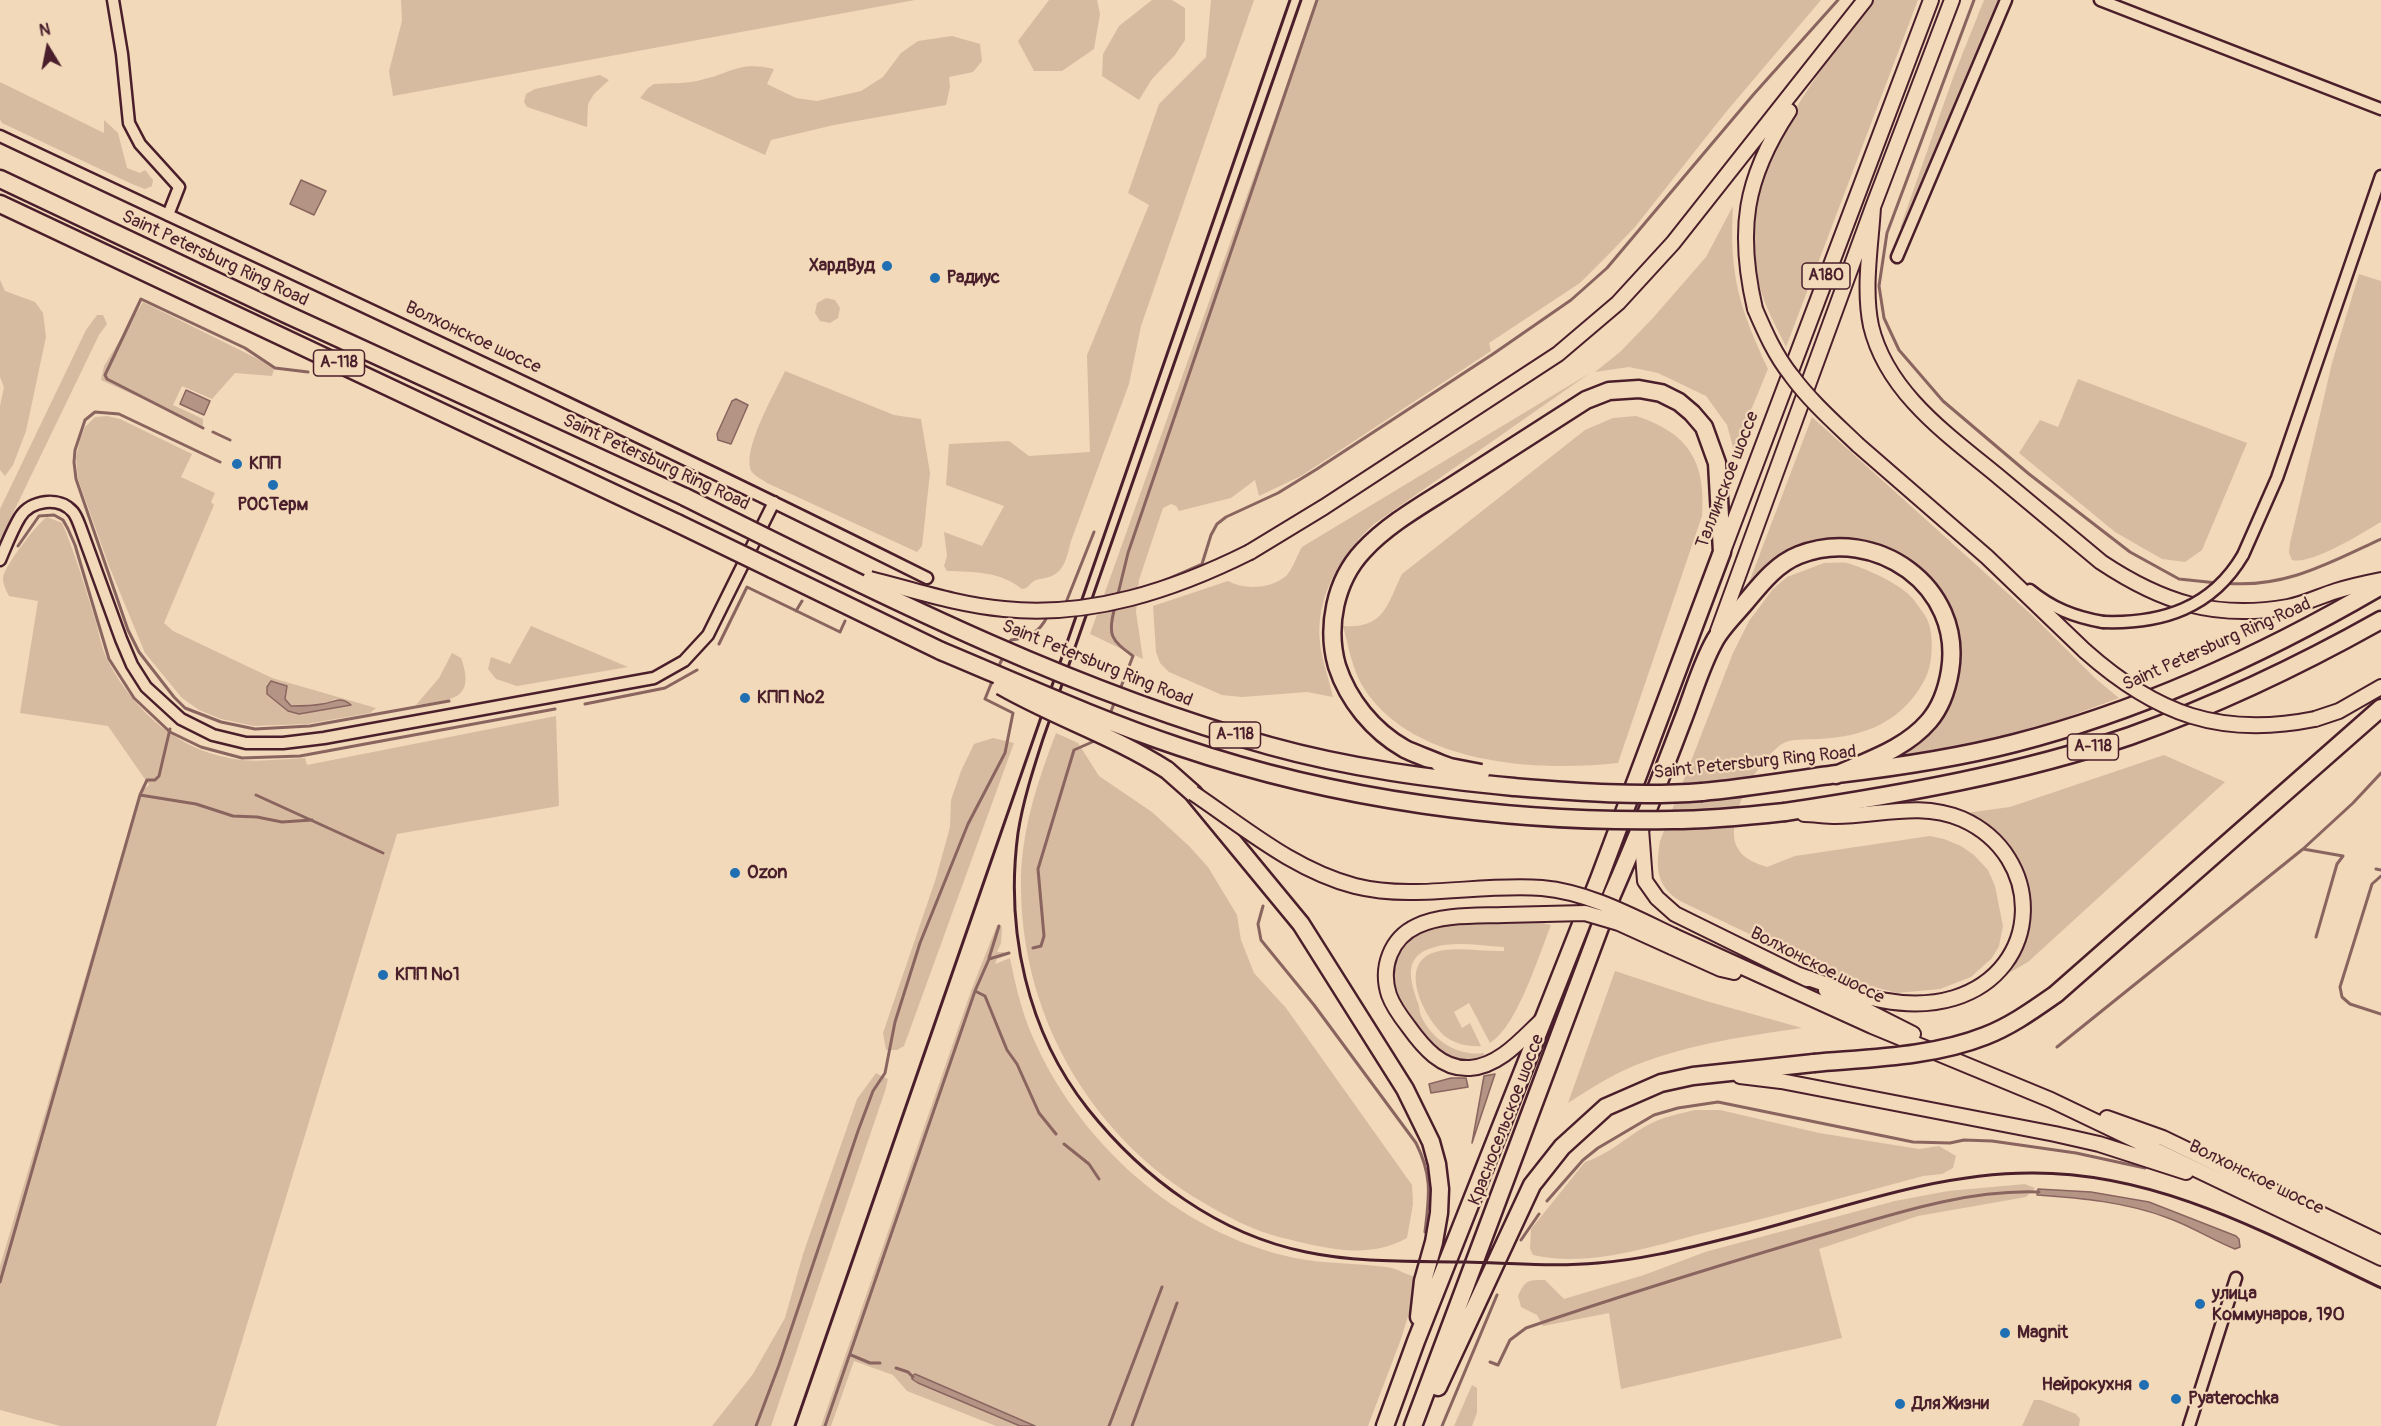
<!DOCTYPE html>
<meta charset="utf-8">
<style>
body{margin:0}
#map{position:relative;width:2381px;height:1426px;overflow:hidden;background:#f2d9b9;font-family:Pangolin,sans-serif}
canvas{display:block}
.north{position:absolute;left:18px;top:18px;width:60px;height:60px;-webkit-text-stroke:4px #f2d9b9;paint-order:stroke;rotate:350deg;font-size:16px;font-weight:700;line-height:24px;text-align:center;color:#4a1f2b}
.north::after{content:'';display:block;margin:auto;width:21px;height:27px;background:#4a1f2b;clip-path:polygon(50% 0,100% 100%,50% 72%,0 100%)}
</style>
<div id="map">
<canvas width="2381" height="1426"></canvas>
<div class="north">N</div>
</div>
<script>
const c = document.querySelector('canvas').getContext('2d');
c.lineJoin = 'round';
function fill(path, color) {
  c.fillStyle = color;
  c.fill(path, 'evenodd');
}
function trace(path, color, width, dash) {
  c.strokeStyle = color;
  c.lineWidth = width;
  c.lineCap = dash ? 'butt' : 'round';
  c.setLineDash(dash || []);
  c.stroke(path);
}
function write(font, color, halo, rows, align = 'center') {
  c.font = font + ' Pangolin,sans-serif';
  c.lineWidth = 4.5;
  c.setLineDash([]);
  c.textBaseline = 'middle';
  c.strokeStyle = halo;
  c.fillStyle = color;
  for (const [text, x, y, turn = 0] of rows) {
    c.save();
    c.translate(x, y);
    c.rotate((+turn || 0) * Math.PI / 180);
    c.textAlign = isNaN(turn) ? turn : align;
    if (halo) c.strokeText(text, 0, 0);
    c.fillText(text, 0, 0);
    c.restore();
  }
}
fill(new Path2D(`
 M 401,0 L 915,0 L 393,96 L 389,71 L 402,21 Z
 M 1049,0 L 1097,0 L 1100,14 L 1094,49 L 1062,71 L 1034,71 L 1018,41 Z
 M 1152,0 L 1172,0 L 1185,8 L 1185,40 L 1175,55 L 1152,79 L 1139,100 L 1102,76 L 1103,54 L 1119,26 Z
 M 1211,0 L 1254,0 L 1141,326 L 1129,384 L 1071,541 C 1067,556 1065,572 1049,577 C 1044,579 1039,578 1034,581 C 1028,585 1029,588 1022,589 C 999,571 975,572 947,571 L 944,566 L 947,556 L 944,532 L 982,546 L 1004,506 L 946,485 L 949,444 L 1009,441 L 1029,456 L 1090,452 L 1087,355 L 1149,205 L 1128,193 L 1159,104 L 1206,57 Z
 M 1317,0 L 1821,0 L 1726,112 L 1635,227 L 1606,257 L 1580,283 L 1489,343 L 1491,351 L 1301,476 L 1259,496 L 1255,480 L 1231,498 L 1179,511 L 1176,506 L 1171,504 L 1163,508 L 1139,580 L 1136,612 L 1143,659 L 1090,634 Z
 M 1874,0 L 1918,0 L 1786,347 C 1777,328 1766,309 1760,288 C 1730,176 1811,83 1874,0 Z
 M 1984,0 L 2000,0 L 1906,224 L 1900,228 L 1954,75 Z
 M 952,36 L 980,44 L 982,61 L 973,72 L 949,77 L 950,87 L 946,105 L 834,125 L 771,140 L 765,155 L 640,98 L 648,88 L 654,84 C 670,83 686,84 701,80 C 733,73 738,61 774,69 L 767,84 L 796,98 L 817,101 L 861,91 L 883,77 L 901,53 L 918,41 Z
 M 600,75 L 609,80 L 594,94 L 588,104 L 587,127 L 527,107 L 524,102 L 526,94 L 535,89 Z
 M 0,82 L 104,133 L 104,120 L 118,133 L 127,168 L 140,173 L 145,170 L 153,180 L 152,186 L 145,189 L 132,184 L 2,123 L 0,119 Z
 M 1733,206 C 1729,275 1739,307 1768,369 L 1734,451 L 1727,425 L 1706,396 L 1658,373 L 1629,367 L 1595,372 L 1620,352 L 1652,319 L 1706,257 Z
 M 2359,274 L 2381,281 L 2381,522 C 2362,533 2312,565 2292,560 L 2289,553 L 2290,543 L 2332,363 Z
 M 0,280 L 5,291 L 35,302 L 43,313 L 46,337 L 26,431 L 13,465 L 5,476 L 0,470 L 0,406 L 4,387 L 0,377 Z
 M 826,298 L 835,300 L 840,308 L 838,318 L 830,323 L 820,321 L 815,313 L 817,303 Z
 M 143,302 L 260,360 L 274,369 L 272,376 L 235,373 L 212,399 L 182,386 L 173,405 L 203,419 L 203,426 L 101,380 L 104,366 Z
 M 97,315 L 103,315 L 107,324 L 99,335 L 0,540 L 0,509 L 86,330 Z
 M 785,371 L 894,415 L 921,419 L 930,473 L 922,546 L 917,552 L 767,483 C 763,480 755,476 752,472 C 740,452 776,391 785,371 Z
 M 1590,373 L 1374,524 C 1341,554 1315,597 1320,643 C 1322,661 1329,679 1333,697 L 1307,692 L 1242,697 L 1222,695 L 1169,672 L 1160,663 L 1156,652 L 1153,606 L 1228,581 C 1244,590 1271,589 1286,576 C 1293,569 1297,555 1302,547 Z
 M 2078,379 L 2247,443 L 2202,550 L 2185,562 L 2162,559 L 2115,532 L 2019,453 L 2040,420 L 2058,427 Z
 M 107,416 L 120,419 L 192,454 L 181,477 L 215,493 L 211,502 L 214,505 L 164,623 L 173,631 L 272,678 L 376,708 L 370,713 L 307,724 L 254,726 L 221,719 L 199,710 L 182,698 L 145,653 L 109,566 L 78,479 L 76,457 L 80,440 L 85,427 L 95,417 ZM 271,681 L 281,683 L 287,690 L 285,699 L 291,706 L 324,704 L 335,699 L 350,704 L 299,714 L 288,711 L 267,694 Z
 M 1636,416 C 1689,433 1706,462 1702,516 L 1618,763 C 1538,772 1415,765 1365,690 C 1352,670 1349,648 1343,626 C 1385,629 1387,604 1402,574 L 1585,430 L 1613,418 Z
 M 1812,417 L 2033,616 L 2096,679 L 2119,698 L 2043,726 L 1964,746 L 1893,761 L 1892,758 L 1949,697 L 1937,588 L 1911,562 L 1894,553 L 1863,542 L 1847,539 L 1827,541 L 1751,586 L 1748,585 Z
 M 47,517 L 62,523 C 76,555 85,588 96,622 C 99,634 102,650 108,661 C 135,713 181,753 241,760 C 261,762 284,759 305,758 L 307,765 L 556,716 L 559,806 L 397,834 L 216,1426 L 60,1426 L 0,1410 L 0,1266 L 140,792 L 149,785 L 108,726 L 20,713 L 38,601 L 9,596 C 6,590 3,585 3,578 C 3,568 38,522 47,517 Z
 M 1824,563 C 1832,563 1840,562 1847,563 C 1865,568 1903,585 1914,600 C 1918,606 1924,613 1927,619 C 1934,633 1933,663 1926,677 C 1904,721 1866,737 1818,739 C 1806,740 1792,738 1782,744 C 1758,760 1724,818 1737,847 C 1743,859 1755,863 1767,867 L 1795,856 L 1930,836 L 1944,839 L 1961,846 L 1974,855 L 1988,870 L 1995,886 L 2003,926 L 1999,946 L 1992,958 L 1971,977 L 1940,989 L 1897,993 L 1844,979 L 1680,901 C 1655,885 1656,867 1660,841 L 1733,653 L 1749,621 L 1773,589 L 1787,577 Z
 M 531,626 L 628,667 L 517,686 L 496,679 L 488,669 L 491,657 L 510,664 Z
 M 452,653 L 461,658 C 477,702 448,700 416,705 L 439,678 Z
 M 1056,733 L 1078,743 L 1099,776 L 1152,812 L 1190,847 L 1208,867 L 1237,915 L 1241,940 L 1254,973 L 1286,1008 L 1412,1185 L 1413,1204 L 1407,1238 C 1365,1261 1322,1247 1279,1237 C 1252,1230 1228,1217 1204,1203 C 1092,1138 1022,1018 1021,888 C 1020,834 1037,783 1056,733 Z
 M 993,738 L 1014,743 L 904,1046 L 897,1050 L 886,1050 L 883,1033 L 936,878 L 950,827 L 951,800 L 961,771 L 974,744 Z
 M 2164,755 L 2225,782 L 2028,962 L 2002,977 C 2013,965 2022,953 2027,938 C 2045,888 2009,835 1966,813 L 2010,807 Z
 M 1534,921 L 1551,925 C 1539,955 1517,1027 1490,1043 L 1469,1003 L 1454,1012 L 1462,1028 L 1470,1023 L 1481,1046 C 1469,1047 1456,1044 1446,1037 C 1427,1022 1398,969 1430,954 C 1451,945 1481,952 1504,951 L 1504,947 C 1482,946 1456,941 1435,947 C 1402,955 1410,980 1418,1003 C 1420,1007 1419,1012 1421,1016 C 1432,1040 1458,1057 1484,1053 L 1484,1057 C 1476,1058 1465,1060 1457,1059 C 1438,1055 1426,1040 1415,1025 C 1407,1014 1397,1004 1393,990 C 1387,968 1400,943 1421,933 C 1447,920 1504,923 1534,921 Z
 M 997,925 L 1002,927 L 1001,943 L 997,952 L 1004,952 L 1005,956 L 997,959 L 995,964 L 1010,958 C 1015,983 1021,1009 1031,1033 C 1076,1141 1179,1234 1295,1258 C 1326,1264 1356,1263 1386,1267 C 1399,1268 1407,1277 1420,1277 L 1401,1339 L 1368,1426 L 1035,1426 L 915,1374 L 918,1383 L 1020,1426 L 996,1426 L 907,1391 L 893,1375 L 854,1361 L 831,1426 L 821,1426 L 971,991 Z
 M 1615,971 L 1706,1001 L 1802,1028 C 1746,1036 1689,1044 1636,1065 C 1611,1075 1590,1089 1568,1103 Z
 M 876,1073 L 888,1079 L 885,1091 L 771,1426 L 712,1426 L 753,1374 L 785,1318 L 803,1254 L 857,1099 Z
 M 1695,1110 L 1720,1110 L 1819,1133 L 1919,1149 L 1939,1146 L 1956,1156 L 1953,1168 L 1942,1174 L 1923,1176 C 1852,1195 1780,1215 1708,1232 C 1653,1246 1590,1268 1533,1255 L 1530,1249 L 1531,1229 L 1585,1162 C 1608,1155 1625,1138 1646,1126 C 1662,1117 1678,1114 1695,1110 Z
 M 2025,1184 L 2035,1188 L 2026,1197 L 1918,1216 L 1819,1249 L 1842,1338 L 1621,1389 L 1609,1313 L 1543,1326 L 1537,1315 L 1521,1307 L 1518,1296 C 1525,1280 1528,1280 1545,1280 L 1564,1299 L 1644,1275 L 1705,1252 L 1895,1201 L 1948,1191 Z
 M 1472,1385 L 1477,1388 L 1477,1413 L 1472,1426 L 1454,1426 Z
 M 2034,1400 L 2041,1400 L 2076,1414 L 2080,1419 L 2079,1426 L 2022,1426 Z`), '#d7bba1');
const water = new Path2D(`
 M 301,180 L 326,191 L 314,215 L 290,204 Z
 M 186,390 L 210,401 L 204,415 L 180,404 Z
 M 736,399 L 748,405 L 731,444 L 718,440 L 717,434 L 732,401 Z
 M 271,681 L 287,686 L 285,699 L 291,706 C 301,706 312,706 322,704 C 333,703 340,695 351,705 L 299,714 L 288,711 L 267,694 L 267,687 Z
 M 1495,1074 L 1472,1143 L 1484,1076 Z
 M 1451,1078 L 1466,1078 L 1468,1087 L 1431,1093 L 1429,1084 Z
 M 2038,1189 L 2091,1192 L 2149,1202 L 2236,1236 L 2239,1239 L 2240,1247 L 2235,1249 C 2212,1240 2191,1226 2168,1218 C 2126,1202 2081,1198 2037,1195 Z
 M 915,1374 L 1035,1426 L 1020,1426 L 918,1383 L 912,1379 L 912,1376 Z`);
fill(water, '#b49484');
trace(water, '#8a6560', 1.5);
trace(new Path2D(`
 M 1974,0 L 1887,233 L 1879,286 L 1884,318 L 1899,350 L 1943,401 L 2029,474 L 2130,552 L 2179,579 L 2217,583
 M 203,428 L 107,379 L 105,375 L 141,299 L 245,348 L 275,368 L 308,372
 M 213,432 L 230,440
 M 220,462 L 119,414 L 95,412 L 85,420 L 75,450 L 74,462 L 76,479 L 128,630 L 139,652 L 174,697 L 185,708 L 221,722 L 255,729 L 310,726 L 449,701
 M 18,546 L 39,516 L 54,515 L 63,520 L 68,529 L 75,545 L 109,659 L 134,698 L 170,732 L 201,747 L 242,758 L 300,756 L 555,709
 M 2224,583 C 2284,589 2329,563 2381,539
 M 1154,585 L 1202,564 L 1211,535 L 1217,524 L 1226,517 L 1278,493 L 1317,469 L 1493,354 L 1571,300 L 1607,268 L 1753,95 L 1838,0
 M 1117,598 L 1128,553 L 1317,0
 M 1065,605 L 1094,532
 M 1115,607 C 1107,635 1111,640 1133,656 L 1119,692
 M 796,611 L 802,601
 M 719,644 L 747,587 L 840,632 L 845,621
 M 1008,646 L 1011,640 C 1028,638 1039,633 1047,617 L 1051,617
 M 997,670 L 1004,655
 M 585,704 L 665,688 L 697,670
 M 1110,714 L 1115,701
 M 140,795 L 196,804 L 233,816 L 257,817 L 282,822 L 312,820
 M 256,795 L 383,853
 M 2303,849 L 2343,856 L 2337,864 L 2316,937
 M 2376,869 L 2381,870
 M 2381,876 L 2372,884 L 2340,987 L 2342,997 L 2350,1004 L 2381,1014
 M 1263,906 L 1258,924 L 1261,940 L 1314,1005 L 1416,1143 C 1433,1177 1429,1196 1425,1232
 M 1033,948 L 1041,946 L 1044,936 L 1038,869 L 1074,750 L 1099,739
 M 989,958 L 999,926
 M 975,991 L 985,996 L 1007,1050 L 1017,1064 L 1039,1113 L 1056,1134
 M 2057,1047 L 2303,849 L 2353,803 L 2381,773
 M 1064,1144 L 1089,1164 L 1099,1179
 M 1547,1201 L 1583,1160 L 1598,1148 L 1654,1115 L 1678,1108 L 1718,1102 L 1913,1142 L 1950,1143 L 1964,1140 L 1992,1141 L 2076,1153 L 2145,1168
 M 1521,1240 L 1539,1214
 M 0,1282 L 140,795 L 147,780 L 155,780 L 159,776 L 170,729
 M 851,1355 L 870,1363 L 880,1363
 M 1490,1362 L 1498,1365 L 1510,1340 L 1526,1328 C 1620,1296 1714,1267 1808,1239 C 1882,1218 1961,1189 2039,1192
 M 896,1368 L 908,1372 L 913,1377
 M 756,1426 L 779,1365 L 858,1131 L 873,1091 L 885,1073 L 895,1022 L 920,943 L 968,824 L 1005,753 L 1013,713 L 985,699 L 993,679
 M 825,1426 L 975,991 L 989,959 L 1009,953
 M 1109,1426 L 1162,1287
 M 1132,1426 L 1177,1303
 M 1442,1426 L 1497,1295`), '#8a6560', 3);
const minor = new Path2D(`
 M 113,0 L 122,54 L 129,123 L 140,144 L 179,187 L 168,215
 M 2100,0 L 2381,109
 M 0,136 C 310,282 621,425 927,578
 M 1897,257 L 2006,0
 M 2243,555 L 2277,478 L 2381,176
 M 0,560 C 6,546 12,530 20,517 C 31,500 59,496 73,512 C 77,517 79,524 81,529 L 121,639 L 132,665 L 146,687 L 181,719 L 213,735 L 246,743 L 283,743 L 324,738 L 654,678 L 684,661 L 708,635 L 774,502
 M 2030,590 C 2052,608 2074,617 2103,622
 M 2189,1426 L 2236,1278`);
const major = new Path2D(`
 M 1873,207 C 1871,244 1863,288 1871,326 C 1887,393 1948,435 1999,477 C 2033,505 2067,534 2101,562 C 2161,602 2215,620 2288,607 C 2304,604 2320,596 2336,591 C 2351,586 2366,583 2381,580
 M 1755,309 C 1737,231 1744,179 1789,111
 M 1858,445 L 1987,557 L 2085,651
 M 1723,551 L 1931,0
 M 1250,552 L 1324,507 L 1558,354 L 1618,303 L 1673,243 L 1865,0
 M 1718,631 L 1873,207 L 1952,0
 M 2315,719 L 2339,711 L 2381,687
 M 1641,829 L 1645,881 L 1657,898 L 1675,914 L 1807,979
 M 1504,915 C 1477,916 1442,914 1417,926 C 1391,938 1380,967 1389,995 C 1393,1006 1401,1017 1408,1026 C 1423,1047 1442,1070 1470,1068 C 1499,1066 1521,1040 1541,1021
 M 1674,936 L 1872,1026 L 2051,1100 L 2381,1258
 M 1672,947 L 1721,969 L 1734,972
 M 1799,975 C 1849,992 1901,1014 1954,998 C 2044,970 2045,856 1962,819 C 1920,801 1878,816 1836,816 C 1825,816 1814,814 1804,814
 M 1826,990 L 1913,1034
 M 1740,1076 L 1781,1081 L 2055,1134 L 2099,1144 L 2186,1172
 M 2107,1118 L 2163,1138 L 2381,1243`);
const highway = new Path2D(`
 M 0,179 L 288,315 L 685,497
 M 0,204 L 677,523
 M 772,569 L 941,651
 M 1167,770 L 1193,793 L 1301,924 L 1405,1089 L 1431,1142 L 1437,1164 L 1440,1189 L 1439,1213 L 1434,1242 L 1423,1281 L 1419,1317
 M 1702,792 C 1748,788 1792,780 1837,774 C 1897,767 1957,758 2015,743 C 2143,710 2268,652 2381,586
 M 1785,812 C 1902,794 2018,774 2130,736 C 2217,705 2301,665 2381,620
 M 2056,994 L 2381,708
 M 1438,1387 L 1532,1185 L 1562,1147 L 1606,1107 L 1661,1083 L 1693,1076 L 1814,1063
 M 1385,1426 L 1416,1341 L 1599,879 L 1722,552 L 1717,463 L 1704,427 L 1692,413 L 1679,402 L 1661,393 L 1639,389 L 1609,391 L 1586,400 C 1543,428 1499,456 1455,484 C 1424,504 1389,523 1363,551 C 1335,581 1326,627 1337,666 C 1348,700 1373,731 1405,749 C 1415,754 1428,758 1439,763
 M 1413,1426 L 1612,895 C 1637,838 1660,780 1682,722 C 1692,697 1701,665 1714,642 C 1721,628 1735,615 1745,603 C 1760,585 1776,564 1799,555 C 1875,525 1964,586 1950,671 C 1947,689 1941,707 1929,721 C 1905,749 1869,760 1836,775`);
trace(minor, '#4a1f2b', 15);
trace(major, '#4a1f2b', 18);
trace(highway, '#4a1f2b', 21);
trace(minor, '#f2d9b9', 10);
trace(major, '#f2d9b9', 14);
trace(highway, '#f2d9b9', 16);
trace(new Path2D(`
 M 1301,0 L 1043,739 C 1033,770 1023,801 1018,833 C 1005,930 1027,1032 1088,1109 C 1143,1178 1218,1234 1306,1252 C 1358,1263 1412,1261 1465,1262 C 1509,1263 1554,1267 1598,1263 C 1638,1260 1680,1250 1720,1240 C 1822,1216 1925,1173 2031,1173 C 2159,1172 2269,1235 2381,1288
 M 795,1426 L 1290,0`), '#4a1f2b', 3);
const minorBridge = new Path2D(`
 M 2103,622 C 2162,624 2212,608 2243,555`);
const majorBridge = new Path2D(`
 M 1755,309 C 1765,332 1775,355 1791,375 C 1810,401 1835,423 1858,445
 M 870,579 C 914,590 958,605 1004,609 C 1090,618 1174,590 1250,552
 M 2085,651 C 2156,714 2220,738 2315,719
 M 1193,793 C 1245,828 1294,870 1355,886 C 1415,901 1480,883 1542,888 C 1588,892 1632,916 1674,936
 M 1504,915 L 1585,913 L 1619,923 L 1672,947`);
const highwayBridge = new Path2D(`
 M 685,497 C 874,591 1065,689 1270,746 C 1349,768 1432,779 1514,787 C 1577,792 1639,797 1702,792
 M 677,523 L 772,569
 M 941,651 C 1020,684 1099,720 1180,747 C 1337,800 1507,823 1672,820 C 1710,820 1748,816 1785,812
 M 1001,686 C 1055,717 1114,736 1167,770
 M 1439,763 L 1450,767 L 1481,773
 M 1814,1063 C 1870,1058 1932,1057 1985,1036 C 2011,1026 2033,1010 2056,994`);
trace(minorBridge, '#4a1f2b', 15, []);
trace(majorBridge, '#4a1f2b', 18, []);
trace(highwayBridge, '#4a1f2b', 21, []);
trace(minorBridge, '#f2d9b9', 10);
trace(majorBridge, '#f2d9b9', 14);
trace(highwayBridge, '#f2d9b9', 16);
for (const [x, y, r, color] of [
 [887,266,6,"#1f6fb2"],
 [935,278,6,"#1f6fb2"],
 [237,464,6,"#1f6fb2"],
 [273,485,6,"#1f6fb2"],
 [745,698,6,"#1f6fb2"],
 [735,873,6,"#1f6fb2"],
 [383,975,6,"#1f6fb2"],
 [2200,1304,6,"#1f6fb2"],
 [2005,1333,6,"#1f6fb2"],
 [2144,1385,6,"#1f6fb2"],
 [2176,1399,6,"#1f6fb2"],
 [1900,1404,6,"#1f6fb2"]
]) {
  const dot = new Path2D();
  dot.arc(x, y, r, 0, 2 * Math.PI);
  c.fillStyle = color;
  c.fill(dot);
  trace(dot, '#f2d9b9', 2);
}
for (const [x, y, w] of [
 [1826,276,48],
 [339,363,51],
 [1235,735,51],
 [2093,747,51]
]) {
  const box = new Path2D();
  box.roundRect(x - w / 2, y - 13, w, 26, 4.5);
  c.fillStyle = '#f2d9b9';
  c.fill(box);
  trace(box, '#4a1f2b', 1.5);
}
write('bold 16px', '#4a1f2b', null, [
 ["A180",1826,276],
 ["А-118",339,363],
 ["А-118",1235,735],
 ["А-118",2093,747]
]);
write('18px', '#4a1f2b', '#f2d9b9', [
 ["Saint Petersburg Ring Road",215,259,25],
 ["Волхонское шоссе",473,338,25],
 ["Saint Petersburg Ring Road",656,463,25],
 ["Таллинское шоссе",1728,480,-69],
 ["Saint Petersburg Ring Road",2217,645,-24],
 ["Saint Petersburg Ring Road",1097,664,22],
 ["Saint Petersburg Ring Road",1755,763,-6],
 ["Волхонское шоссе",1817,966,27],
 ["Красносельское шоссе",1507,1120,-69],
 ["Волхонское шоссе",2256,1178,26]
]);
write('bold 18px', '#4a1f2b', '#f2d9b9', [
 ["ХардВуд",875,266,"right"],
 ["Радиус",947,278],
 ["КПП",249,464],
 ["РОСТерм",273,505,"center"],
 ["КПП №2",757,698],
 ["Ozon",747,873],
 ["КПП №1",395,975],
 ["улица",2212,1294],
 ["Коммунаров, 190",2212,1315],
 ["Magnit",2017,1333],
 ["Нейрокухня",2132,1385,"right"],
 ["Pyaterochka",2188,1399],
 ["Для Жизни",1912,1404]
], 'left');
</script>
